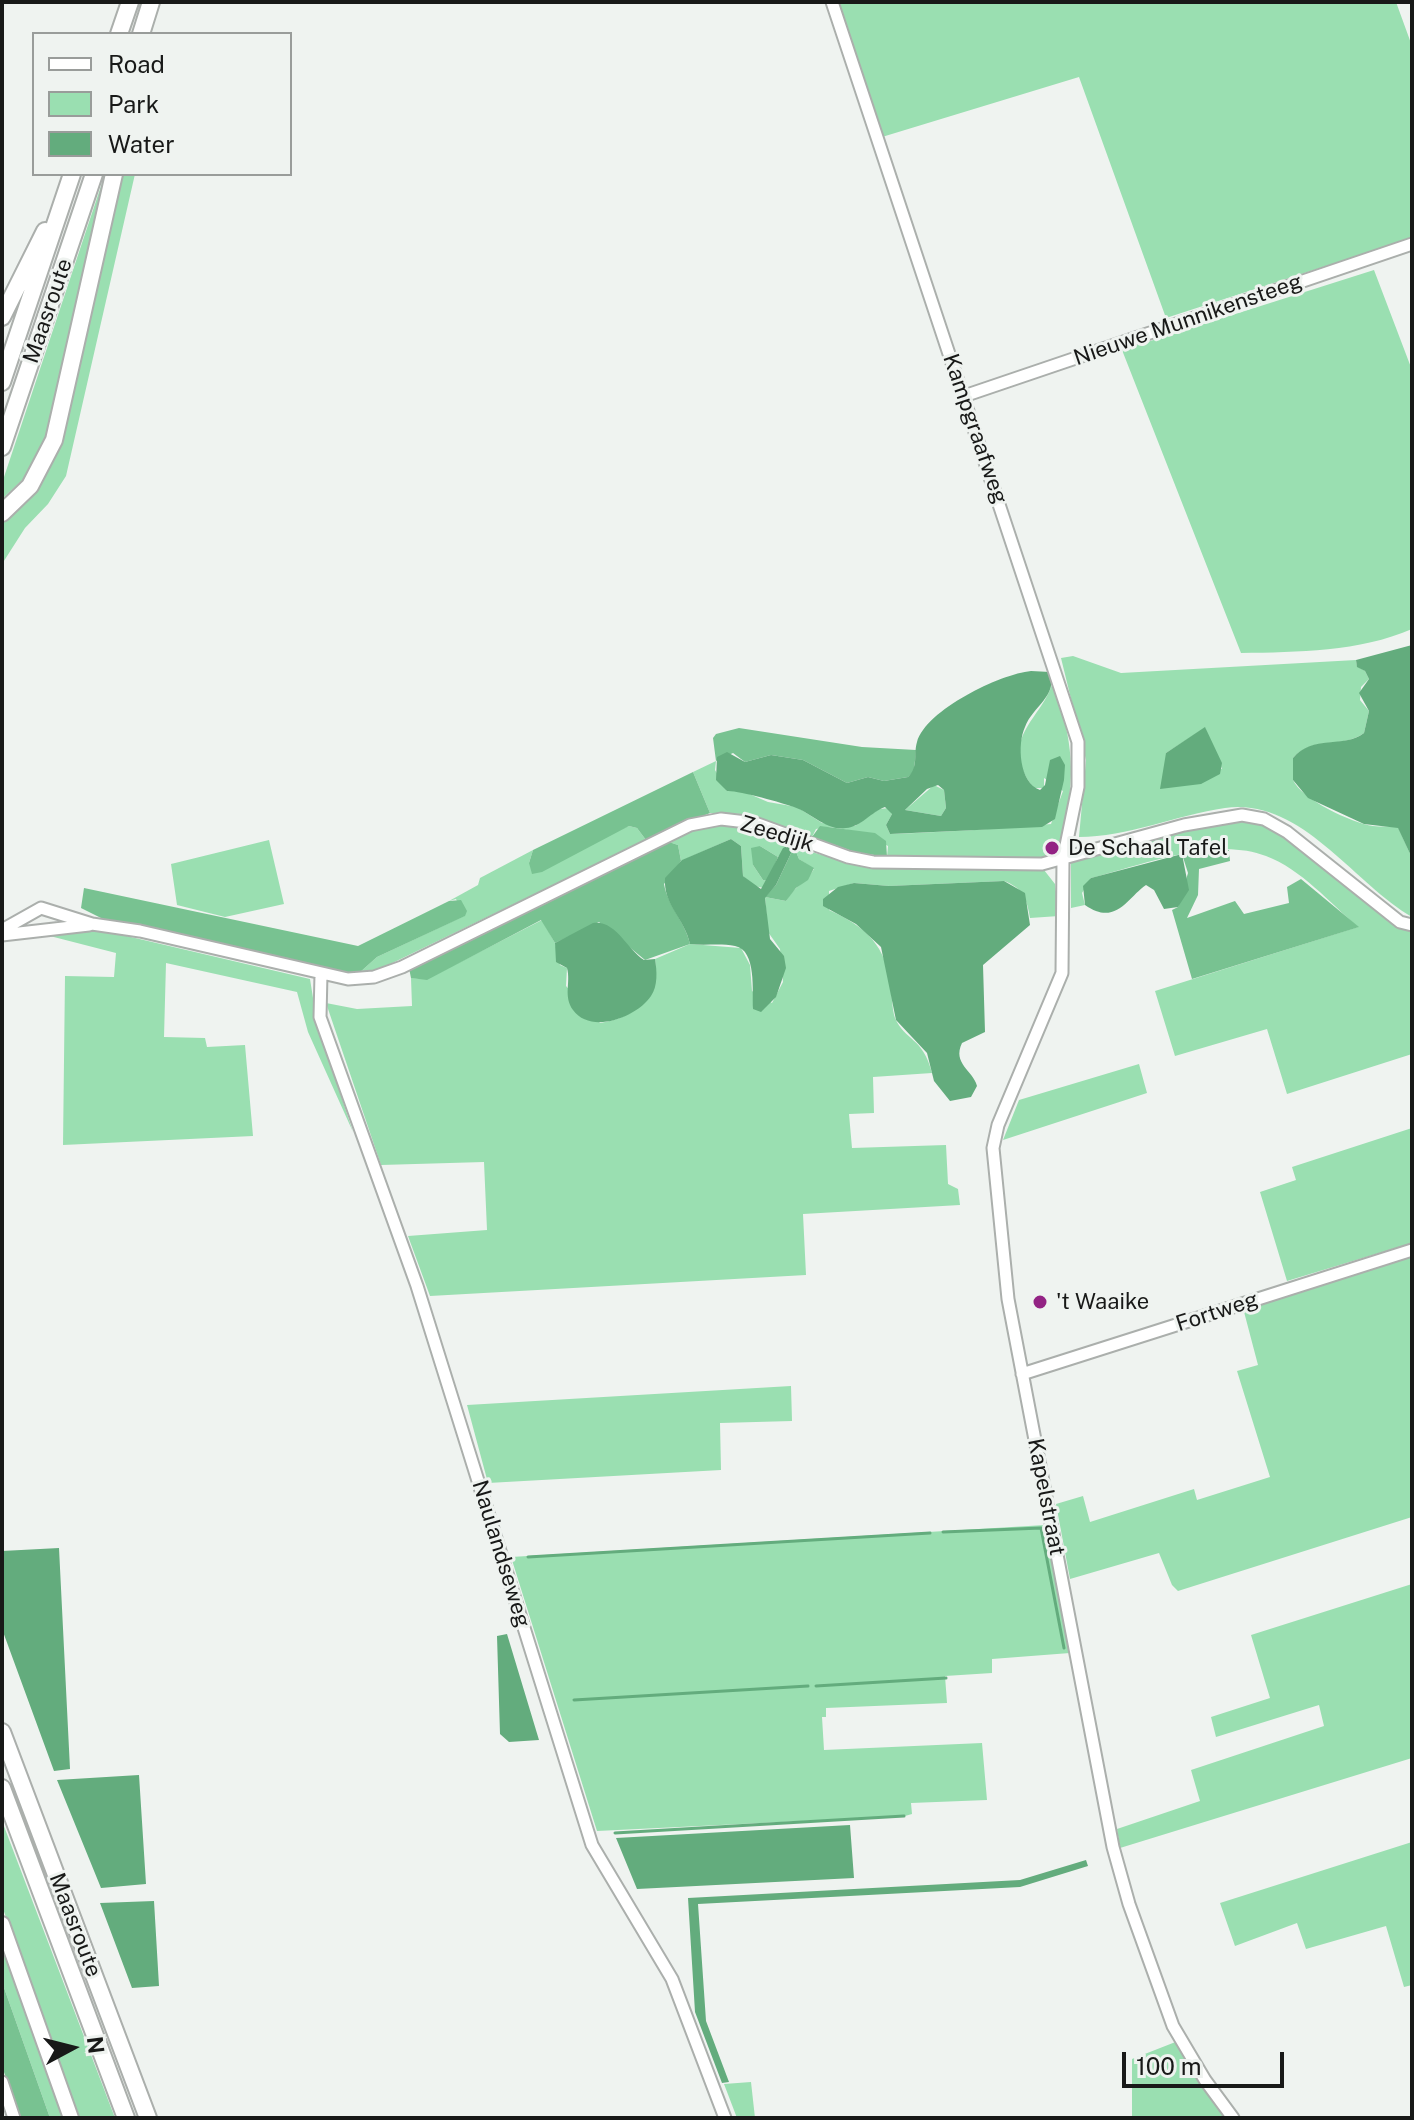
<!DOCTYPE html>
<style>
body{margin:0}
#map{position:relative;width:1414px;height:2120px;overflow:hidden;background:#eff3f0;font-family:"Public Sans",sans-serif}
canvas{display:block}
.frame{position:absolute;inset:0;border:4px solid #181918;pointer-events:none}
.legend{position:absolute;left:32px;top:32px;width:260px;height:144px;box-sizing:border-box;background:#eff3f0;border:2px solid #999c9a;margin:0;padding:10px 14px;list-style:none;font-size:24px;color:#181918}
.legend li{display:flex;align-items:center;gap:16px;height:40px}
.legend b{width:40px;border:2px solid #999c9a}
.north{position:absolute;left:32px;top:2008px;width:80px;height:80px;-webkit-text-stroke:6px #eff3f0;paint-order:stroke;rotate:83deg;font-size:22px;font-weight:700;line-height:32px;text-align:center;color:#181918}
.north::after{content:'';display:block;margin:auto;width:28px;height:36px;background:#181918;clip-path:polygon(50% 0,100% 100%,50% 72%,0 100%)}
.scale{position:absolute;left:1122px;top:2052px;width:162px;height:36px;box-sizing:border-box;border:4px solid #181918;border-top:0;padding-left:10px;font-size:24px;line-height:28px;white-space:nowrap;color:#181918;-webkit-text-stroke:6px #eff3f0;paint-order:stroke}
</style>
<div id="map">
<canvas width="1414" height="2120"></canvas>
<div class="frame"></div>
<ul class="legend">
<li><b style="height:10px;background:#fff"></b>Road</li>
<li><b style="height:22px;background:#9adfb1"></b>Park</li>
<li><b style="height:22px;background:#63ac7d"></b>Water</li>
</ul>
<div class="north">N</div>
<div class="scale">100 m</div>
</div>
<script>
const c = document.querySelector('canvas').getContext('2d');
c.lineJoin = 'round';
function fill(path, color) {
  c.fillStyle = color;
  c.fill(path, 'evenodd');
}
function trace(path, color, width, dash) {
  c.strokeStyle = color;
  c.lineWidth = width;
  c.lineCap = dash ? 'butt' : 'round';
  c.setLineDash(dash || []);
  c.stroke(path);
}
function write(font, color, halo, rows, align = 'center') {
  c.font = font + ' "Public Sans",sans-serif';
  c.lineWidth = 6;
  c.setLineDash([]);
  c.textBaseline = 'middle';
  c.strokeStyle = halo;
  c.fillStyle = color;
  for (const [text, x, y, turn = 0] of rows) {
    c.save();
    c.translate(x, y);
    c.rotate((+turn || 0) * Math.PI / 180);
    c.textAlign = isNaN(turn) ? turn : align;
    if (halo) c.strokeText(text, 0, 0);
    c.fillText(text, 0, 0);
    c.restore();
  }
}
fill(new Path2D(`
 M 836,2 L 1396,2 L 1412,46 L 1412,238 L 1166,318 L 1079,77 L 882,137 Z
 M 105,174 L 108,174 L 51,430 L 33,470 L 2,499 L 2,483 Z
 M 121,174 L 135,174 L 66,476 L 48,504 L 25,528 L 2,564 L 2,517 L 42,478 Z
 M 1374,270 L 1412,370 L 1412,629 C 1359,652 1298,652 1241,653 L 1122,350 Z
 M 1073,656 L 1121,673 L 1356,660 L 1357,666 L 1365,671 L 1369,679 L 1361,687 L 1360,700 L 1369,711 L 1364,733 C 1342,749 1314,735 1293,758 L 1293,780 C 1301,799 1352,823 1373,826 C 1381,827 1389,826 1398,827 L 1412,858 L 1412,917 C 1353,883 1301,797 1225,808 C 1177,815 1127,837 1079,837 L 1086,760 L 1061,658 ZM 1205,728 L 1222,769 L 1166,753 Z
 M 1053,681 C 1070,733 1077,767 1065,822 C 1062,838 1060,852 1044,858 L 887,857 L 888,846 C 871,835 835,823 816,829 L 812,837 L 742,814 L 710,813 L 693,772 L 716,761 L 715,770 L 727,791 L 740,790 L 768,802 L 797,807 L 822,823 L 855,826 L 879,809 L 889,808 L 892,814 L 886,825 L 890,834 C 945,832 997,829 1051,824 L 1063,791 L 1044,778 L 1044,788 L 1034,788 C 995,739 1044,718 1053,681 Z
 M 934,785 L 944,790 L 946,808 L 941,816 L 905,810 Z
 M 1242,819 L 1263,822 L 1412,929 L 1412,1054 L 1287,1094 L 1267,1029 L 1175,1056 L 1155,991 L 1358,927 C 1330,903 1301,869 1266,856 C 1216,836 1141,865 1091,878 L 1082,893 L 1085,905 L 1071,908 L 1071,862 L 1220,821 Z
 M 723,824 L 791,844 L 778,857 L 760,846 L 753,865 L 763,880 L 768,881 L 764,888 L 754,886 L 743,876 L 741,846 L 731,839 L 681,861 L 678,845 L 669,842 L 693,830 Z
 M 629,826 L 637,828 L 646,840 L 382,968 L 358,974 L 377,957 L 464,916 L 456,899 L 449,901 L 478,885 L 480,878 L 533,850 L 529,863 Z
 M 269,840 L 284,904 L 225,917 L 177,905 L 171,864 Z
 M 794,847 L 857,865 L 885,868 L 1044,870 L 1055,884 L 1059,916 L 1030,918 C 1027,899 1023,888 1004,881 L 889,886 L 854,883 L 829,891 L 829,910 C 867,927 886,946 891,987 C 892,997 892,1009 895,1018 C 905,1041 923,1037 932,1073 L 873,1077 L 874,1113 L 849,1114 L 852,1148 L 946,1145 L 948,1184 L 958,1189 L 960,1205 L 803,1214 L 806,1275 L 430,1296 L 408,1236 L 487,1230 L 484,1162 L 381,1165 L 326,1003 L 357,1009 L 412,1006 L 411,978 L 427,979 L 542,920 L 555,943 L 560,965 L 567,968 L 566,986 L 600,1023 C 635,1018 661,996 655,959 L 690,944 L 741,948 L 750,965 L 752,991 L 772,1003 L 783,982 L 780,949 L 768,932 L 765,897 L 786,901 C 793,887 807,882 814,869 L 799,859 Z
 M 101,930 L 310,979 L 317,1023 L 353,1132 L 308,1032 L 297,992 L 166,963 L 164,1037 L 205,1038 L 207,1047 L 245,1045 L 253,1136 L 63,1145 L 65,976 L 114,977 L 116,953 L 46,935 Z
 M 1139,1064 L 1147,1093 L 1003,1140 L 1019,1100 Z
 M 1412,1128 L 1412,1243 L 1287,1281 L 1260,1192 L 1296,1180 L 1292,1167 Z
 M 1412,1257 L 1412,1517 L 1178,1591 L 1172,1585 L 1159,1553 L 1070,1579 L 1056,1504 L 1083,1496 L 1090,1522 L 1194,1489 L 1197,1500 L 1270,1477 L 1237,1371 L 1258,1365 L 1243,1308 Z
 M 791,1386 L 792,1421 L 720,1423 L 721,1470 L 488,1483 L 467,1405 Z
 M 1045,1525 L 1070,1653 L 992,1659 L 992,1673 L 945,1676 L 947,1703 L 826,1708 L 826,1717 L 822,1717 L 824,1750 L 982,1743 L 987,1800 L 911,1803 L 912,1814 L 905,1816 L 597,1831 L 511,1557 Z
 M 1412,1584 L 1412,1758 L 1120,1848 L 1117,1829 L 1200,1801 L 1191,1770 L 1324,1726 L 1319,1705 L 1216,1737 L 1211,1717 L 1270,1698 L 1251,1635 Z
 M 2,1821 L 115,2118 L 78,2118 L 2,1906 Z
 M 1412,1842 L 1412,1985 L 1404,1987 L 1386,1926 L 1306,1949 L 1297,1923 L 1235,1946 L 1220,1903 Z
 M 2,1940 L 65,2118 L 50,2118 L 2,1982 Z
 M 1178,2041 L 1227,2118 L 1132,2116 L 1132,2059 Z
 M 751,2082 L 755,2118 L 737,2118 L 724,2084 Z`), '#9adfb1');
fill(new Path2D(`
 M 739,728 L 862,747 L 916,750 L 914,771 L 908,777 L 884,781 L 868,777 L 847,783 L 803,760 L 771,755 L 745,762 L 733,753 L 716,761 L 713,738 L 716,734 Z
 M 693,772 L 710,813 L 646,840 L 637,828 L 629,826 L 542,872 L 532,874 L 529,863 L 533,850 Z
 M 820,826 L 875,833 L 886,841 L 887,857 L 855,852 L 812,837 Z
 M 669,842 L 678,845 L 681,861 L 664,884 C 668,907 685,921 690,944 L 645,960 L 599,922 L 555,943 L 541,920 L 427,980 L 411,978 L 409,968 Z
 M 760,846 L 778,857 L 768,881 L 763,880 L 753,865 L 751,848 Z
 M 794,847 L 799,859 L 814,868 L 808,880 L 796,888 L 786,901 L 765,897 L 776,885 Z
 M 1229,850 L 1230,861 L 1199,869 L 1198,895 L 1187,918 L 1235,901 L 1244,914 L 1289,903 L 1287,887 L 1301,879 L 1359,927 L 1192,979 L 1172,910 L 1178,907 L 1188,873 L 1182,854 Z
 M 84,888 L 358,946 L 449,901 L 461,900 L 467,911 L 465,916 L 377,957 L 358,974 L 345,975 L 105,920 L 81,908 Z
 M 2,1982 L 50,2118 L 19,2118 L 2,2066 Z`), '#78c291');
fill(new Path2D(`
 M 1412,645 L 1412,858 L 1398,828 L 1364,824 L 1308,798 L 1293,780 L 1293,758 C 1313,734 1343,749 1364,733 L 1369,711 L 1359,693 L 1369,679 L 1365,671 L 1357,667 L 1356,660 Z
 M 1031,671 L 1050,672 C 1058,696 1033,706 1025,727 C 1017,744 1019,783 1040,790 L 1045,785 L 1050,760 L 1060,756 L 1065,765 L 1064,780 L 1055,819 L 1042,827 L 890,834 L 886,825 L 892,814 L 885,807 C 871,812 861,827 846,828 C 826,831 812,813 794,807 C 783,803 737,790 727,791 L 716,780 L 717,757 L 727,752 L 745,762 L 771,755 L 803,760 L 847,783 L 868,777 L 884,781 L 908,777 C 919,766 913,756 917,742 C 926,710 1000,674 1031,671 ZM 938,785 L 944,790 L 946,808 L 941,816 L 905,810 L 927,789 Z
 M 1205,727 L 1222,763 L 1220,774 L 1201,784 L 1160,789 L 1166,753 Z
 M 731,839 L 741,846 L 743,876 L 761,889 L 783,848 L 791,844 L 794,847 L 776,885 L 765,898 L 770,939 L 784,956 L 786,968 L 776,997 L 761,1012 L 753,1009 C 752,992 757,950 735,946 C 720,943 705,946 690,944 C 685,919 663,905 665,878 L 682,860 Z
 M 1182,854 L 1189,890 L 1178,907 L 1164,909 L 1154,890 L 1146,885 C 1128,897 1116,927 1085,905 L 1083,886 L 1091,878 Z
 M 1004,881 L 1025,893 L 1030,925 L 983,965 L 985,1032 L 962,1043 C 952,1064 973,1070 977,1086 L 971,1097 L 950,1101 L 934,1081 L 927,1053 L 896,1020 L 881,947 L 856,924 L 823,906 L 823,899 L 838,887 L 854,883 L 889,886 Z
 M 593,923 C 615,919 627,949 644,960 L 655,959 C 657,971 658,986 651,996 C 637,1017 591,1035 573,1010 C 563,996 571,983 567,968 L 556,962 L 555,943 Z
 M 59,1548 L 70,1769 L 54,1771 L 2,1629 L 2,1551 Z
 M 507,1634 L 539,1740 L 509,1742 L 500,1734 L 497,1636 Z
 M 139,1775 L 146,1884 L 101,1888 L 57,1780 Z
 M 850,1825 L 854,1878 L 637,1889 L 616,1838 Z
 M 1086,1860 L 1088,1866 L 1020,1887 L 698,1904 L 706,2021 L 729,2082 L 722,2083 L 695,2012 L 688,1898 L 1020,1880 Z
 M 154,1901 L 159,1986 L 132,1988 L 100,1903 Z`), '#63ac7d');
trace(new Path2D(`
 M 943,1532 L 1041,1528 L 1064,1648
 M 528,1557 L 930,1533
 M 816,1686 L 946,1678
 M 574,1700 L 808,1686
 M 615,1833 L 904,1816`), '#63ac7d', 3);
const minor = new Path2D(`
 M 832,2 L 1078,742 L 1078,787 L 1063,860 L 1062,973 L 998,1125 L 993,1148 L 1008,1299 L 1113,1847 L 1129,1904 L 1173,2026 L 1205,2080 L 1233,2118
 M 964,396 L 1412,244
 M 2,930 L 41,908 L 92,924 L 140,931 L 348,979 L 374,977 L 402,967 L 690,825 L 721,819 L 755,823 L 848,857 L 873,862 L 1042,864 L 1184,825 L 1242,815 L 1264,819 L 1287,832 L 1400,922 L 1412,925
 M 2,935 L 89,925
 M 321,974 L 320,1017 L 417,1286 L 592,1845 L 672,1979 L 725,2118
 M 1022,1374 L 1412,1250
 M 2,2082 L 14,2118`);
const major = new Path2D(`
 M 2,1924 L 71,2118`);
const highway = new Path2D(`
 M 119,34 L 130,2
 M 141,34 L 151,2
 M 2,317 L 45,231
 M 2,382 L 72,174
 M 2,447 L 94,174
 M 2,513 L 30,486 L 54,440 L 114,174
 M 2,1732 L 148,2118
 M 2,1788 L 126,2118`);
trace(minor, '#abafac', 15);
trace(major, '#abafac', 18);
trace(highway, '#abafac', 20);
trace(minor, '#fff', 11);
trace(major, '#fff', 14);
trace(highway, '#fff', 16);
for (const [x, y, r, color] of [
 [1052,848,8,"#932384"],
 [1040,1302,8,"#932384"]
]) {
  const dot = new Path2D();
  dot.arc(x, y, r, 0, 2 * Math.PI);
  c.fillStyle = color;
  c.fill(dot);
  trace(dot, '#eff3f0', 3);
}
write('22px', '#181918', '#eff3f0', [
 ["Maasroute",48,311,-71],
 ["Nieuwe Munnikensteeg",1188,320,-19],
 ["Kampgraafweg",975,429,71],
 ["Zeedijk",777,834,17],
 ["Fortweg",1217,1312,-18],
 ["Kapelstraat",1046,1497,79],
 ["Naulandseweg",501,1554,73],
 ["Maasroute",75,1925,69]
]);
write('22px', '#181918', '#eff3f0', [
 ["De Schaal Tafel",1068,848],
 ["'t Waaike",1056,1302]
], 'left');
</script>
